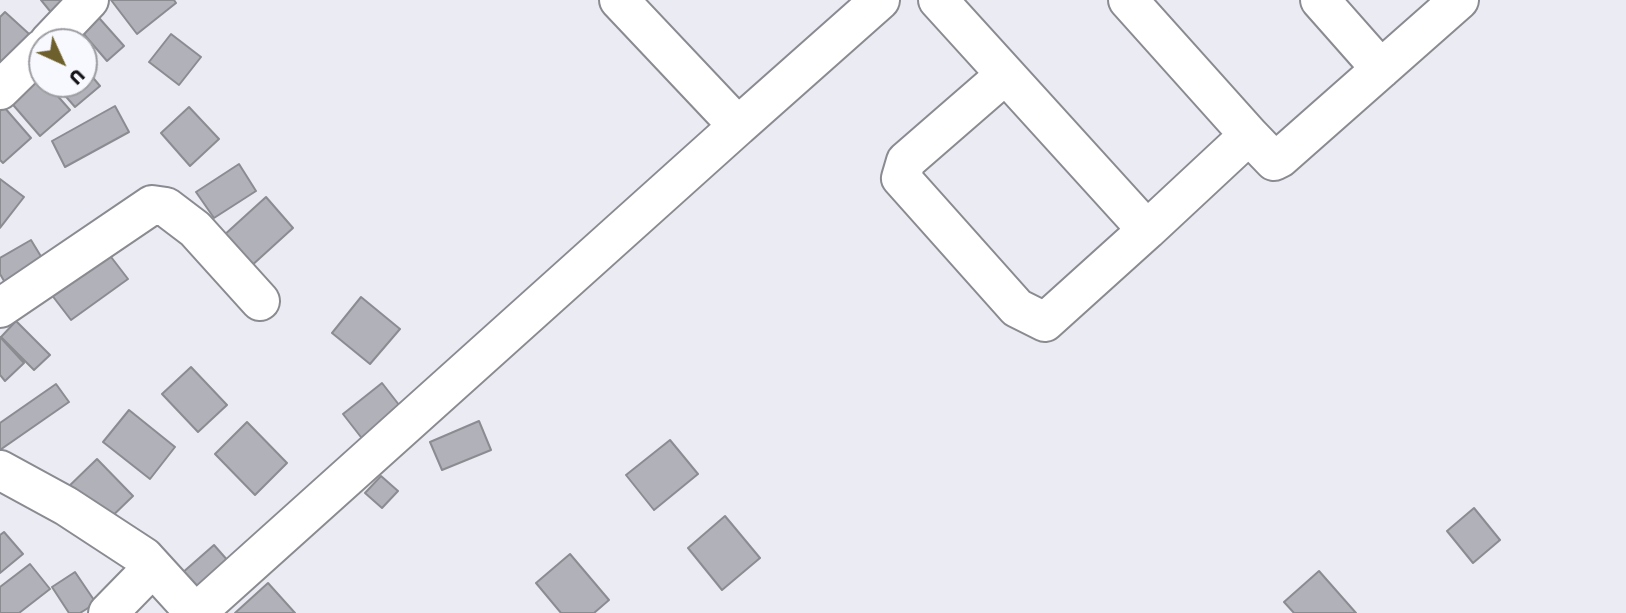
<!DOCTYPE html>
<style>
body{margin:0}
#map{position:relative;width:1626px;height:613px;overflow:hidden;background:#ebebf3;font-family:Jost,sans-serif}
canvas{display:block}
.north{position:absolute;left:28px;top:28px;width:70px;height:70px;box-sizing:border-box;background:#f8f9ff;border:2px solid #9d9ea3;border-radius:50%;rotate:135deg;font-size:19px;font-weight:700;line-height:28px;text-align:center;color:#151518}
.north::after{content:'';display:block;margin:auto;width:24px;height:32px;background:#6e602d;clip-path:polygon(50% 0,100% 100%,50% 72%,0 100%)}
</style>
<div id="map">
<canvas width="1626" height="613"></canvas>
<div class="north">U</div>
</div>
<script>
const c = document.querySelector('canvas').getContext('2d');
c.lineJoin = 'round';
function fill(path, color) {
  c.fillStyle = color;
  c.fill(path, 'evenodd');
}
function trace(path, color, width, dash) {
  c.strokeStyle = color;
  c.lineWidth = width;
  c.lineCap = dash ? 'butt' : 'round';
  c.setLineDash(dash || []);
  c.stroke(path);
}
const building = new Path2D(`
 M 41,0 L 73,0 L 54,16 Z
 M 111,0 L 174,0 L 176,3 L 137,34 Z
 M 92,10 L 124,46 L 107,61 L 76,25 Z
 M 5,12 L 39,43 L 0,84 L 0,17 Z
 M 171,34 L 201,57 L 179,85 L 149,62 Z
 M 84,67 L 100,86 L 75,107 L 55,84 L 84,84 Z
 M 37,72 L 42,78 L 42,84 L 47,84 L 70,110 L 40,136 L 8,99 Z
 M 115,106 L 129,132 L 65,167 L 52,141 Z
 M 4,107 L 31,138 L 3,163 L 0,160 L 0,111 Z
 M 189,107 L 219,139 L 190,166 L 161,133 Z
 M 239,164 L 256,191 L 214,218 L 196,192 Z
 M 0,179 L 24,197 L 0,228 Z
 M 266,197 L 293,228 L 249,268 L 222,237 Z
 M 31,240 L 45,263 L 7,286 L 0,274 L 0,258 Z
 M 108,253 L 128,279 L 71,320 L 51,294 Z
 M 361,297 L 400,329 L 370,364 L 332,333 Z
 M 16,321 L 50,355 L 34,370 L 1,337 Z
 M 0,337 L 24,363 L 5,381 L 0,375 Z
 M 191,367 L 227,405 L 198,432 L 162,394 Z
 M 382,383 L 410,419 L 371,450 L 343,414 Z
 M 56,384 L 69,402 L 0,450 L 0,423 Z
 M 129,410 L 175,447 L 150,479 L 103,442 Z
 M 479,421 L 491,450 L 442,470 L 430,442 Z
 M 247,422 L 287,463 L 255,495 L 215,454 Z
 M 670,440 L 698,474 L 654,510 L 626,475 Z
 M 97,459 L 133,496 L 100,528 L 64,491 Z
 M 381,476 L 398,491 L 382,508 L 365,493 Z
 M 1474,508 L 1500,540 L 1473,563 L 1447,531 Z
 M 725,516 L 760,558 L 722,590 L 688,548 Z
 M 4,532 L 23,554 L 0,573 L 0,535 Z
 M 214,545 L 229,562 L 188,599 L 173,581 Z
 M 570,554 L 609,600 L 594,613 L 561,613 L 536,583 Z
 M 30,564 L 50,589 L 19,613 L 0,613 L 0,587 Z
 M 1319,571 L 1356,613 L 1294,613 L 1284,602 Z
 M 75,572 L 96,603 L 80,613 L 69,613 L 52,587 Z
 M 268,583 L 295,613 L 235,613 Z`);
fill(building, '#b1b2b9');
trace(building, '#8b8b92', 2);
const minor = new Path2D(`
 M 938,0 L 1147,230 L 1249,135 L 1274,161 L 1280,158 L 1459,0
 M 1128,0 L 1249,135
 M 1320,0 L 1381,69
 M 49,42 L 89,0
 M 1005,75 L 906,161 L 901,178 L 1017,308 L 1045,322 L 1147,230
 M 0,90 L 42,49
 M 738,126 L 880,0
 M 0,308 L 152,205 L 166,207 L 195,229 L 260,301
 M 0,470 L 66,506 L 144,557 L 195,613
 M 108,613 L 153,567
 M 196,613 L 738,126 L 619,0`);
trace(minor, '#8a8a91', 42);
trace(minor, '#fff', 38);
</script>
